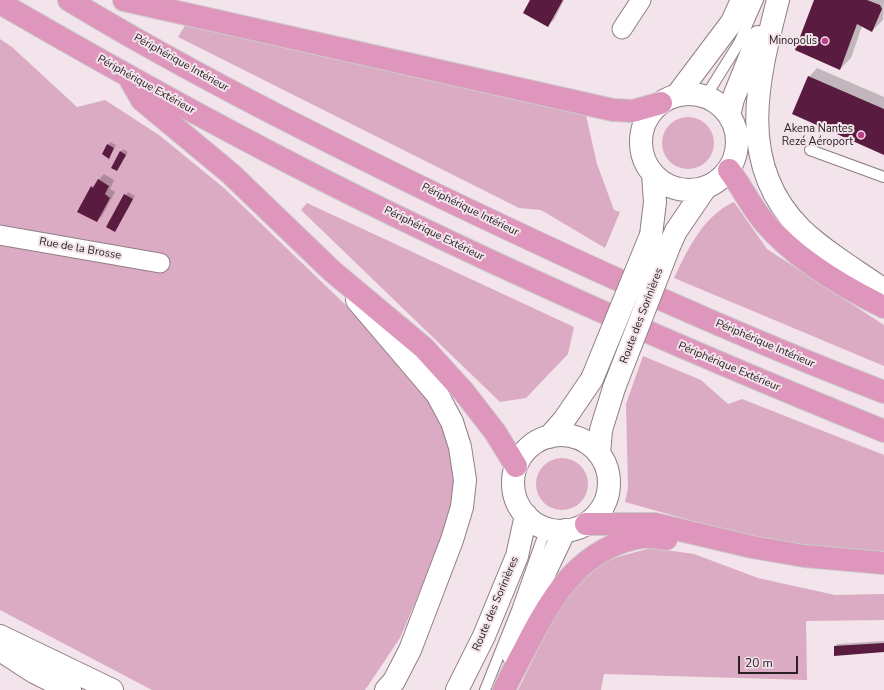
<!DOCTYPE html>
<meta charset="utf-8">
<style>
body{margin:0}
#map{position:relative;width:884px;height:690px;overflow:hidden;background:#f3e3ea;font-family:"Nunito Sans",sans-serif}
canvas{display:block}
.scale{position:absolute;left:738px;top:656px;width:60px;height:18px;box-sizing:border-box;border:2px solid #272124;border-top:0;padding-left:5px;font-size:12px;line-height:14px;white-space:nowrap;color:#272124;-webkit-text-stroke:3px #f3e3ea;paint-order:stroke}
</style>
<div id="map">
<canvas width="884" height="690"></canvas>
<div class="scale">20 m</div>
</div>
<script>
const c = document.querySelector('canvas').getContext('2d');
c.lineJoin = 'round';
function fill(path, color) {
  c.fillStyle = color;
  c.fill(path, 'evenodd');
}
function trace(path, color, width, dash) {
  c.strokeStyle = color;
  c.lineWidth = width;
  c.lineCap = dash ? 'butt' : 'round';
  c.setLineDash(dash || []);
  c.stroke(path);
}
function write(font, color, halo, rows, align = 'center') {
  c.font = font + ' "Nunito Sans",sans-serif';
  c.lineWidth = 4;
  c.setLineDash([]);
  c.textBaseline = 'middle';
  c.strokeStyle = halo;
  c.fillStyle = color;
  for (const [text, x, y, turn = 0] of rows) {
    c.save();
    c.translate(x, y);
    c.rotate((+turn || 0) * Math.PI / 180);
    c.textAlign = isNaN(turn) ? turn : align;
    if (halo) c.strokeText(text, 0, 0);
    c.fillText(text, 0, 0);
    c.restore();
  }
}
fill(new Path2D(`
 M 186,24 L 585,111 L 597,164 L 614,210 L 620,212 L 605,248 L 541,210 L 519,208 L 178,37 Z
 M 0,39 L 12,47 L 77,107 L 105,100 L 159,135 L 224,188 L 381,339 L 437,406 L 454,455 L 458,488 L 443,537 L 400,638 L 365,690 L 152,690 L 0,610 Z
 M662 143a26 26 0 1 1 52 0a26 26 0 1 1-52 0Z
 M 734,202 L 767,249 L 884,325 L 884,366 L 674,278 C 688,249 703,216 734,202 Z
 M 307,203 L 574,327 L 568,354 L 526,398 L 500,402 L 301,210 Z
 M 643,356 L 701,380 L 728,404 L 742,399 L 884,455 L 884,555 L 779,545 L 625,502 L 628,488 L 626,404 Z
 M536 484a26 26 0 1 1 52 0a26 26 0 1 1-52 0Z
 M 651,548 L 694,554 L 758,578 L 835,595 L 884,594 L 884,620 L 806,621 L 807,680 L 604,674 L 601,690 L 518,690 L 560,604 L 580,574 L 606,560 Z`), '#daabc2');
fill(new Path2D(`
 M 531,0 L 564,0 L 554,20 L 548,25 Z
 M 815,0 L 884,0 L 883,20 L 872,31 L 862,26 L 851,58 L 840,69 Z
 M 817,68 L 884,97 L 884,154 L 809,77 Z
 M 110,142 L 116,145 L 109,158 L 108,145 Z
 M 123,149 L 128,152 L 117,170 L 121,152 Z
 M 104,174 L 114,180 L 110,189 L 115,192 L 102,216 L 97,221 L 92,187 Z
 M 128,192 L 135,196 L 115,231 L 107,226 Z
 M 884,641 L 884,651 L 835,647 L 837,644 Z`), '#0003');
fill(new Path2D(`
 M 530,0 L 563,0 L 548,27 L 523,13 Z
 M 814,0 L 867,0 L 880,5 L 882,9 L 872,32 L 857,24 L 840,70 L 795,50 Z
 M 808,76 L 884,109 L 884,155 L 792,114 Z
 M 107,144 L 114,148 L 109,159 L 102,154 Z
 M 120,151 L 126,155 L 117,171 L 111,168 Z
 M 98,179 L 109,186 L 105,194 L 110,198 L 97,222 L 77,212 L 91,186 L 93,188 Z
 M 124,194 L 133,199 L 115,232 L 106,227 Z
 M 884,643 L 884,652 L 834,656 L 834,646 Z`), '#591b3f');
const service = new Path2D(`
 M 706,96 L 739,43 L 758,0
 M 810,150 L 884,177
 M 485,690 L 517,610 L 546,528`);
const minor = new Path2D(`
 M 622,29 L 641,0
 M 0,235 L 160,263`);
const secondary = new Path2D(`
 M 778,0 C 758,78 735,164 801,229 C 826,253 856,270 884,290
 M641 142a48 48 0 1 1 96 0a48 48 0 1 1-96 0Z
 M 677,95 L 732,22 L 742,0
 M 729,115 L 733,99 L 758,37
 M 651,235 L 655,202 L 653,174
 M 670,244 L 676,231 L 706,187
 M 357,300 L 437,394 L 452,422 L 460,447 L 465,480 L 462,507 L 452,540 L 410,650 L 394,681 L 386,690
 M513 483a48 48 0 1 1 96 0a48 48 0 1 1-96 0Z
 M 549,437 L 564,420 L 592,379
 M 599,454 L 601,430 L 614,388
 M 0,636 L 112,690
 M 0,650 L 34,672 L 70,690
 M 513,655 L 544,574 L 565,530
 M 457,690 L 484,636 L 517,556 L 526,515`);
const trunk = new Path2D(`
 M 69,0 C 188,72 314,135 439,196 C 585,266 733,334 884,392
 M 124,0 L 613,110 L 633,111 L 661,103
 M 0,3 C 97,59 195,114 294,165 C 486,264 684,350 884,431
 M 130,79 L 142,100 L 231,174 L 332,271 L 424,348 L 464,392 L 495,432 L 516,466
 M 729,170 C 742,187 751,207 765,223 C 796,259 841,286 884,307
 M 586,524 L 655,524 L 752,547 L 804,556 L 884,563
 M 504,690 C 511,674 520,659 528,643 C 553,594 582,547 642,537 C 649,536 659,538 666,539`);
trace(service, '#8e7f86', 12);
trace(minor, '#8e7f86', 21);
trace(secondary, '#8e7f86', 24);
trace(trunk, '#cbcaca', 24);
trace(service, '#fff', 10);
trace(minor, '#fff', 19);
trace(secondary, '#fff', 22);
trace(trunk, '#de96bc', 22);
const secondaryBridge = new Path2D(`
 M 592,379 L 651,235
 M 614,388 L 670,244`);
trace(secondaryBridge, '#8e7f86', 24, []);
trace(secondaryBridge, '#fff', 22);
for (const [x, y, r, color] of [
 [825,41,4,"#bd3e89"],
 [861,135,4,"#bd3e89"]
]) {
  const dot = new Path2D();
  dot.arc(x, y, r, 0, 2 * Math.PI);
  c.fillStyle = color;
  c.fill(dot);
  trace(dot, '#f3e3ea', 1.5);
}
write('11px', '#272124', '#f3e3ea', [
 ["Minopolis",817,41],
 ["Akena Nantes",853,129],
 ["Rezé Aéroport",853,142]
], 'right');
write('11px', '#272124', '#f3e3ea', [
 ["Périphérique Intérieur",181,63,29],
 ["Périphérique Extérieur",146,85,29],
 ["Périphérique Intérieur",470,210,26],
 ["Périphérique Extérieur",434,234,26],
 ["Rue de la Brosse",80,249,10],
 ["Route des Sorinières",642,316,-69],
 ["Périphérique Intérieur",765,344,23],
 ["Périphérique Extérieur",729,367,23],
 ["Route des Sorinières",496,604,-67]
]);
</script>
